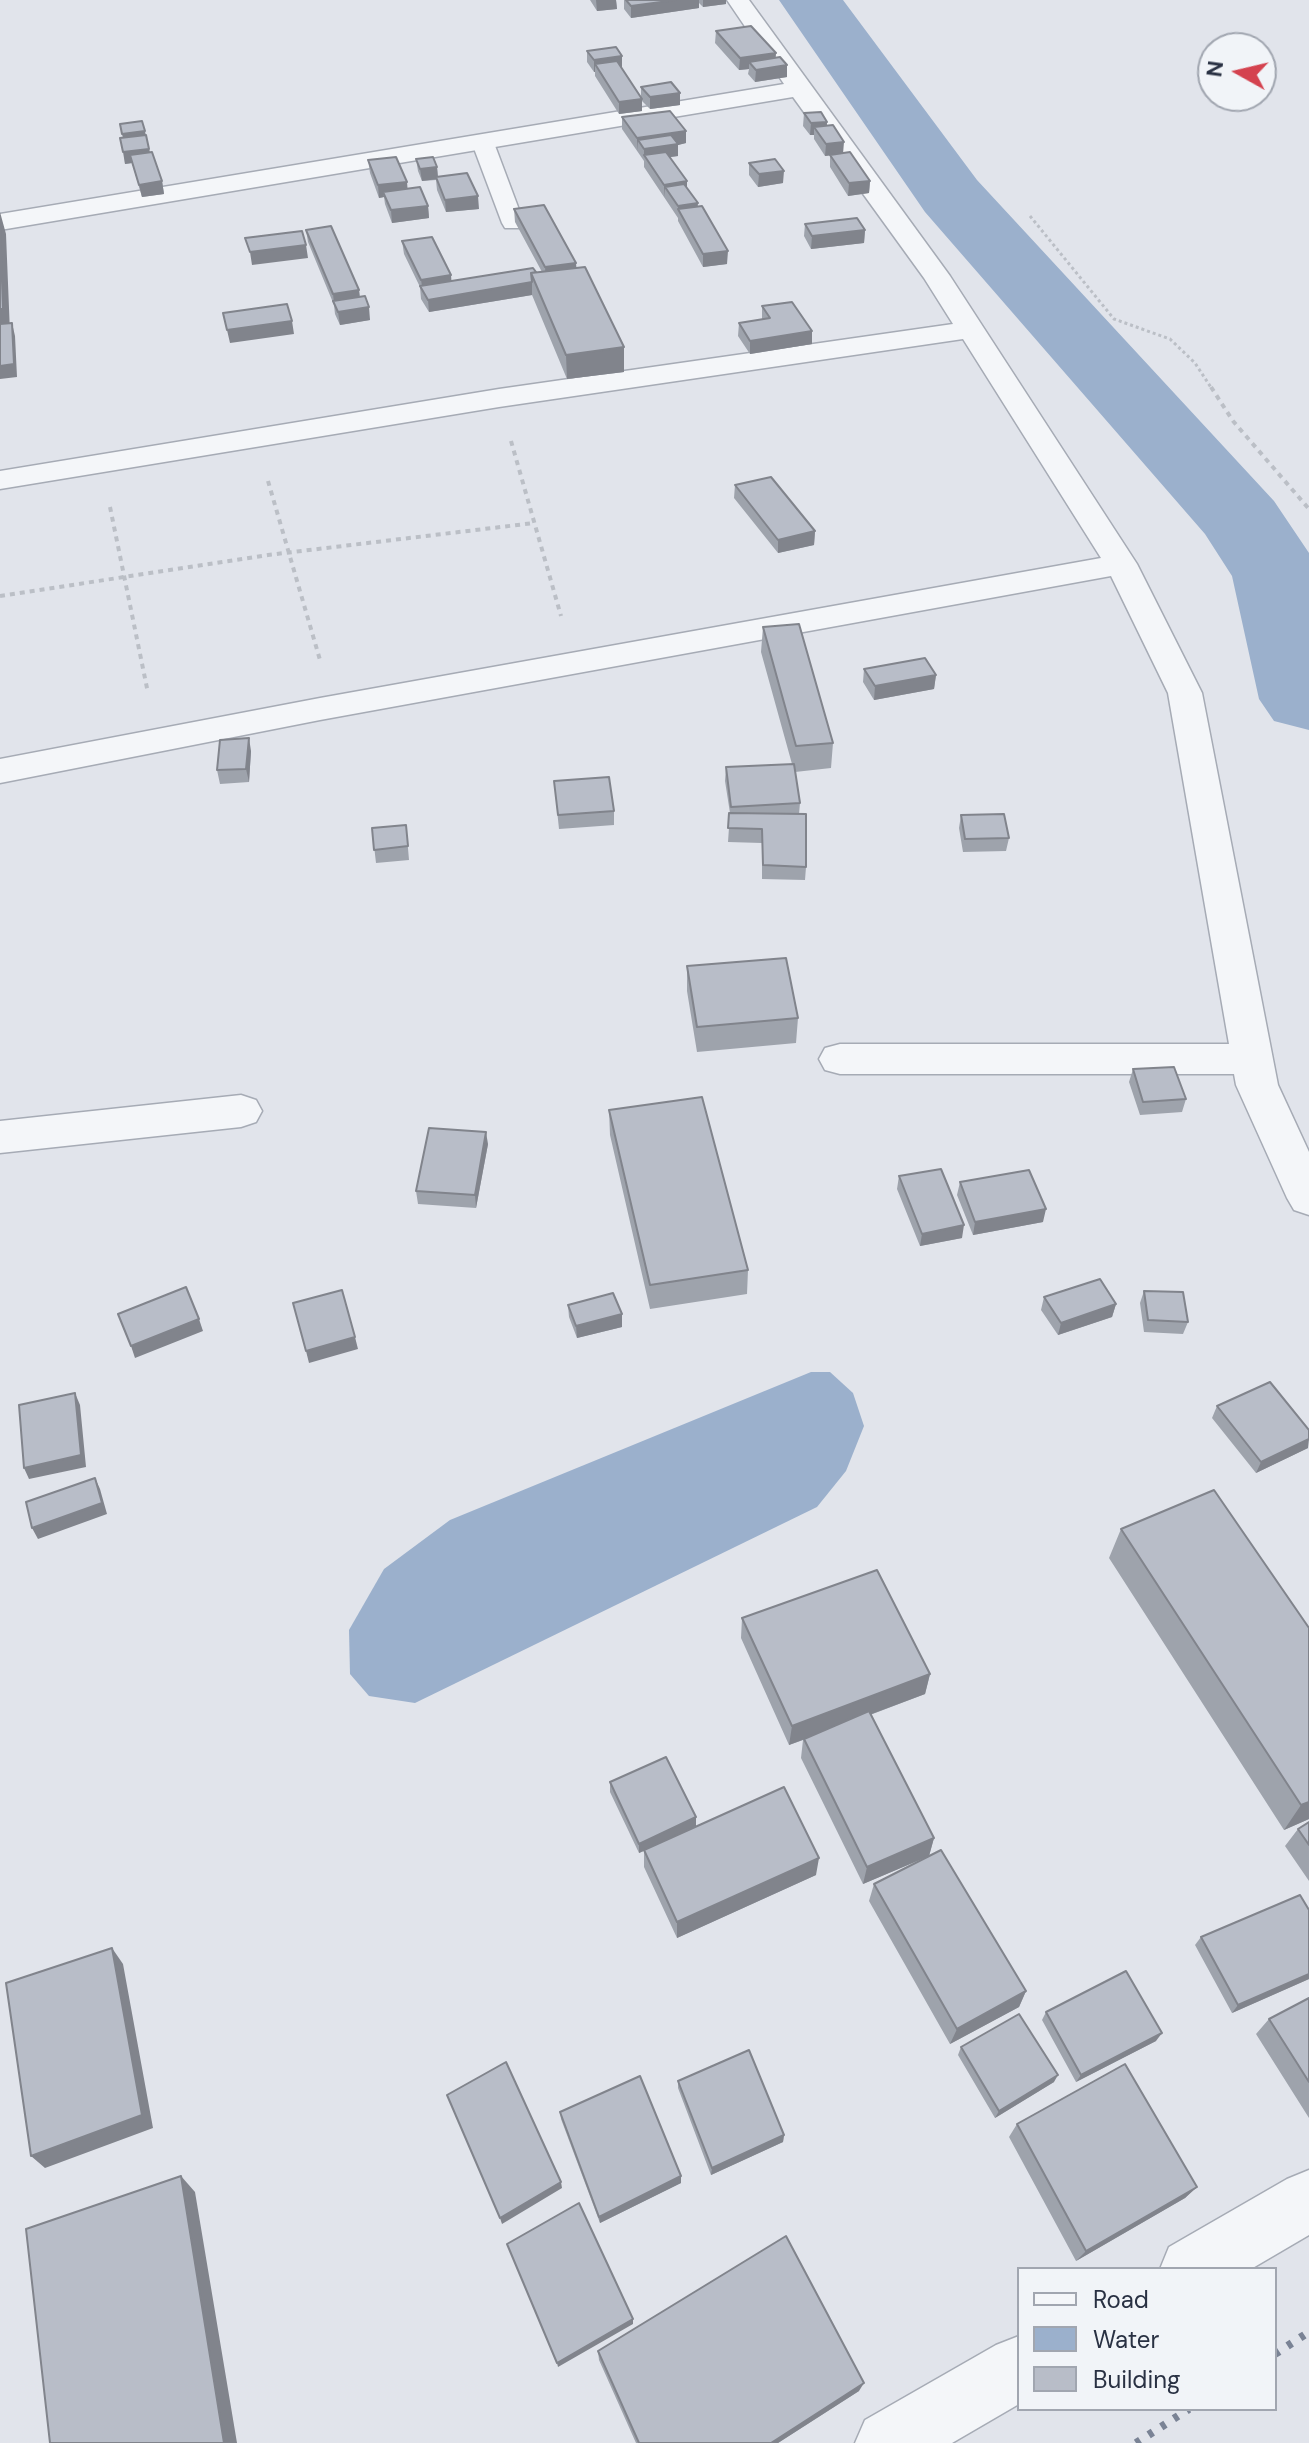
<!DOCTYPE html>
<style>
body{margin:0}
#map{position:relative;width:1309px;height:2443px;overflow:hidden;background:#e1e4eb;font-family:"DM Sans",sans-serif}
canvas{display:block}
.legend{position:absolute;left:1017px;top:2267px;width:260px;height:144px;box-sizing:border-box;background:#f1f4f8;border:2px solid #a1a6b0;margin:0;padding:10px 14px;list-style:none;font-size:24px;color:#293143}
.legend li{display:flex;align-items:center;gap:16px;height:40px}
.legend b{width:40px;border:2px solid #a1a6b0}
.north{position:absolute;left:1197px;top:32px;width:80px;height:80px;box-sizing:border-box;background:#f1f4f8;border:2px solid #a1a6b0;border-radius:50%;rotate:278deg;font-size:22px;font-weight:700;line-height:32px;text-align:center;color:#293143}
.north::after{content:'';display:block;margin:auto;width:28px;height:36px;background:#d4424f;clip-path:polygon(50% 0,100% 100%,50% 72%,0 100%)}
</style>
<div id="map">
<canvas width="1309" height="2443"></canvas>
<ul class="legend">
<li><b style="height:10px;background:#f4f6f9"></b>Road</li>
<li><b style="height:22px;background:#9bb0cc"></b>Water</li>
<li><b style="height:22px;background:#b8bdc8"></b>Building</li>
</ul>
<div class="north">N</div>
</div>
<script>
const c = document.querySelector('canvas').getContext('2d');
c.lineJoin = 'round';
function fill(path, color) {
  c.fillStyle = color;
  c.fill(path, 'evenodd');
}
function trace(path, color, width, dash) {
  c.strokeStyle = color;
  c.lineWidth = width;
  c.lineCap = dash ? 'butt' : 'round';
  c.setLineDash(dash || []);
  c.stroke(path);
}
fill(new Path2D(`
 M 811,1372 L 830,1372 L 853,1393 L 864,1426 L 846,1471 L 817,1507 L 415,1703 L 369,1696 L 350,1674 L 349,1630 L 384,1569 L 450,1520 Z`), '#9bb0cc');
fill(new Path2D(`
 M 779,0 L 843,0 L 977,180 L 1274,501 L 1309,553 L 1309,730 L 1274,721 L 1259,699 L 1232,576 L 1205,534 L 925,212 Z`), '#9bb0cc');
const service = new Path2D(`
 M 483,137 L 494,143 L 524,223 L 521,228 L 505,228 L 502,223 L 472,143 Z`);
const minor = new Path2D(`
 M 727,0 L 749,0 L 950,276 L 1137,564 L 1202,693 L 1278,1085 L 1309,1152 L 1309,1215 L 1294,1210 L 1287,1198 L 1236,1085 L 1234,1074 L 840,1074 L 825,1070 L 819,1059 L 825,1048 L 840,1044 L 1229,1044 L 1168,693 L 1111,576 L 320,720 L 0,783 L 0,759 L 320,698 L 1101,558 L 963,339 L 499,407 L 0,489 L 0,471 L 499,389 L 953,324 L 924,278 L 793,97 L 0,230 L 0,214 L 784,84 Z
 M 241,1095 L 256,1100 L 262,1111 L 256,1122 L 241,1127 L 0,1153 L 0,1121 Z
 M 1309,2170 L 1309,2235 L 1251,2269 L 1160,2269 L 1169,2247 L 1287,2179 Z
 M 1019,2336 L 1019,2404 L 952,2443 L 855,2443 L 865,2420 L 996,2345 Z`);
trace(service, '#a6abb5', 3);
trace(minor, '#a6abb5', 3);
trace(new Path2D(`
 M 1030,216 L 1114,319 L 1170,339 L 1195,363 L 1212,389`), '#bbbfc6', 3, [3, 3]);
trace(new Path2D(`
 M 1211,387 L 1233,421 L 1309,509
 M 511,441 L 561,616
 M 268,481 L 320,660
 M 110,507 L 148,693
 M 0,596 L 268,555 L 534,523`), '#bbbfc6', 4, [5, 5]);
fill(service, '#f4f6f9');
fill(minor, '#f4f6f9');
trace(new Path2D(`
 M 1275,2354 L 1309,2332
 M 1136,2443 L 1189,2409`), '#7a8395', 8, [5, 10]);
fill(new Path2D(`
 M 590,0 L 616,0 L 617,9 L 597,11 Z
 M 624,0 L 726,0 L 726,4 L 703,7 L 699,3 L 699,8 L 631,18 L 624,9 Z
 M 716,31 L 776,53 L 775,58 L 787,77 L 755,82 L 748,74 L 749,69 L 739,70 L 715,43 Z
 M 587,51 L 622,68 L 641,97 L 641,87 L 680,93 L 680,105 L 650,109 L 642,101 L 642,111 L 619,114 L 595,76 L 595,72 L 594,72 L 587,62 Z
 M 804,113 L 827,122 L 827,126 L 843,153 L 870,181 L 869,193 L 848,196 L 830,167 L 830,155 L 825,156 L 814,139 L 814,135 L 810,135 L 803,126 Z
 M 622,117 L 686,143 L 678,145 L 678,156 L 670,157 L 727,264 L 703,267 L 678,221 L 678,218 L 644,167 L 644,161 L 622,129 Z
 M 142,121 L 150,153 L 162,181 L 164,194 L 142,197 L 132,163 L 125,164 L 123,136 L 120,124 Z
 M 416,159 L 437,167 L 438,177 L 479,209 L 446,212 L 437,190 L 436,180 L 422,181 L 418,171 Z
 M 368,160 L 407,189 L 428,206 L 429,218 L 392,223 L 385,204 L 384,197 L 379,198 L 370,173 Z
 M 749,163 L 783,183 L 758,187 L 749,175 Z
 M 514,209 L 576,268 L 624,347 L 624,372 L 567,379 L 532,295 L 429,312 L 421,299 L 420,287 L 404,254 L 402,241 L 452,281 L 542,272 L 515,222 Z
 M 805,224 L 865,230 L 864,243 L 811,249 L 804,236 Z
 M 306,230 L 359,290 L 360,297 L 370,320 L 340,325 L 335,314 L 334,305 L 308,242 Z
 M 762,306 L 812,331 L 812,344 L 750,354 L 738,336 L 739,323 L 762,319 Z
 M 735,485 L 815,531 L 814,545 L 778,553 L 734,498 Z
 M 763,627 L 833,743 L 831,768 L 795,772 L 800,803 L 799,814 L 806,867 L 805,880 L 762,879 L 762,843 L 728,842 L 730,813 L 725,781 L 726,767 L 792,764 L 761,652 Z
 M 864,669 L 936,675 L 934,689 L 874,700 L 863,682 Z
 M 251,751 L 249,782 L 220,784 L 217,770 Z
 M 554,781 L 614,811 L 614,825 L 559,829 Z
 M 961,815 L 1009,838 L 1006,851 L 963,852 L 959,828 Z
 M 406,825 L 409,860 L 376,863 L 372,828 Z
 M 687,966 L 798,1018 L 796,1043 L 697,1052 L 687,991 Z
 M 1133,1069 L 1186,1099 L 1182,1112 L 1140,1115 L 1129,1082 Z
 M 609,1110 L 748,1270 L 747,1294 L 650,1309 L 610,1135 Z
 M 488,1144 L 476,1208 L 418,1204 L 416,1191 Z
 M 899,1176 L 962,1238 L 920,1246 L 897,1189 Z
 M 960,1182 L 1043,1222 L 973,1235 L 957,1195 Z
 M 1144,1291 L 1188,1322 L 1183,1334 L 1144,1332 L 1140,1303 Z
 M 1044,1297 L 1116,1304 L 1112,1317 L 1058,1335 L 1041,1310 Z
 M 568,1305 L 622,1327 L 577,1338 L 569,1317 Z
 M 1217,1406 L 1308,1448 L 1256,1473 L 1212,1418 Z
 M 1121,1529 L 1309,1628 L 1309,1819 L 1284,1830 L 1109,1558 Z
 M 742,1618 L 930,1674 L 925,1694 L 870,1715 L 934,1838 L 929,1856 L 863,1884 L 801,1758 L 803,1740 L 789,1745 L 741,1638 Z
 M 610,1782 L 696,1817 L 696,1826 L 816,1875 L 677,1938 L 644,1867 L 644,1851 L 639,1853 L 610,1792 Z
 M 1309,1822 L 1309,1881 L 1285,1846 L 1298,1829 Z
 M 874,1884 L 1026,1991 L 1019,2007 L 950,2044 L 869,1901 Z
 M 1201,1937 L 1309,1979 L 1232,2013 L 1195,1945 Z
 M 1309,1998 L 1309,2118 L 1256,2034 L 1269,2019 Z
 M 1046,2012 L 1156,2041 L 1076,2082 L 1042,2020 Z
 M 961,2047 L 1054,2082 L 995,2118 L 958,2055 Z
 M 678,2081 L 784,2135 L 783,2142 L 711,2175 L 678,2088 Z
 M 560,2112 L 681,2183 L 600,2223 L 561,2119 Z
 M 1017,2124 L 1197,2187 L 1185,2198 L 1076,2261 L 1009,2137 Z
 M 598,2351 L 859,2391 L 778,2443 L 636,2443 L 599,2360 Z`), '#9ea3ac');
fill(new Path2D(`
 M 596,0 L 616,0 L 617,9 L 597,11 Z
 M 676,0 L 699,0 L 699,8 L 631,18 L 631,6 Z
 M 703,0 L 726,0 L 726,4 L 703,7 Z
 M 776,53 L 775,65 L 749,62 L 749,69 L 739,70 L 740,58 Z
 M 622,56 L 622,68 L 600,71 L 595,64 L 595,72 L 594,72 L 594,60 Z
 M 787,65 L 787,77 L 755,82 L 756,70 Z
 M 680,93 L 680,105 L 650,109 L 650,97 Z
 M 642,99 L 642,111 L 619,114 L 619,102 Z
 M 827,122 L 826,134 L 814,127 L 814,135 L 810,135 L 811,123 Z
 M 145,131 L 147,143 L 125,146 L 122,134 Z
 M 686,131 L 686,143 L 678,145 L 678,156 L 648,160 L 644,155 L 644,149 L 638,140 L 637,151 L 637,138 Z
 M 844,142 L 843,154 L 825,156 L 826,144 Z
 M 149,149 L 152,161 L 130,155 L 132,163 L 125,164 L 123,152 Z
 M 437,167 L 438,179 L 422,181 L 420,169 Z
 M 784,171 L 783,183 L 758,187 L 759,174 Z
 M 162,181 L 164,194 L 142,197 L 139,185 Z
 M 687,181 L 687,193 L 665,187 L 664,197 L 664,185 Z
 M 870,181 L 869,193 L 848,196 L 849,183 Z
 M 407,182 L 408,194 L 383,192 L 384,197 L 379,198 L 378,185 Z
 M 478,196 L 479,209 L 446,212 L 445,200 Z
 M 698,203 L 697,215 L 678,209 L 678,206 Z
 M 428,206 L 429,218 L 392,223 L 391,210 Z
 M 0,212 L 6,234 L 10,333 L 0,334 Z
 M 865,230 L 864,243 L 811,249 L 812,236 Z
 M 306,245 L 308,258 L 252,265 L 250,252 Z
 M 728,251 L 727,264 L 703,267 L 703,254 Z
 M 576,263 L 577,275 L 546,280 L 545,267 Z
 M 451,275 L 452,288 L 423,292 L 421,280 Z
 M 532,282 L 532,295 L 429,312 L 428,300 Z
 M 359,290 L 360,303 L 334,303 L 333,294 Z
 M 369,307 L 370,320 L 340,325 L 338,312 Z
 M 292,321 L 294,334 L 230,343 L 227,330 Z
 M 12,323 L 15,336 L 17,377 L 0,379 L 0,366 Z
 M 812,331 L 812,344 L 750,354 L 750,341 Z
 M 624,347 L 624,372 L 567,379 L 566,355 Z
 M 815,531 L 814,545 L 778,553 L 778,540 Z
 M 936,675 L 934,689 L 874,700 L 875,686 Z
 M 249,738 L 251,751 L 249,782 L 246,769 Z
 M 486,1132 L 488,1144 L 476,1208 L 475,1195 Z
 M 1046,1209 L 1043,1222 L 973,1235 L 975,1222 Z
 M 964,1225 L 962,1238 L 920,1246 L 922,1234 Z
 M 1116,1304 L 1112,1317 L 1058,1335 L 1061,1323 Z
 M 622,1314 L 622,1327 L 577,1338 L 576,1326 Z
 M 199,1319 L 203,1331 L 135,1358 L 131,1346 Z
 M 355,1337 L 358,1349 L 309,1363 L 306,1351 Z
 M 75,1393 L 80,1405 L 86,1467 L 29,1479 L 24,1468 Z
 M 1309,1439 L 1308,1448 L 1256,1473 L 1261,1462 Z
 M 95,1478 L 100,1489 L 107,1514 L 38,1539 L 32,1528 Z
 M 930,1674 L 925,1694 L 789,1745 L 792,1726 Z
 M 1309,1802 L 1309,1819 L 1284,1830 L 1301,1805 Z
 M 696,1817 L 696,1826 L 639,1853 L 639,1844 Z
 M 934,1838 L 929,1856 L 863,1884 L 867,1867 Z
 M 819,1858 L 816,1875 L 677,1938 L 677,1922 Z
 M 112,1948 L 123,1964 L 153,2128 L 45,2168 L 31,2156 Z
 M 1309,1974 L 1309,1979 L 1232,2013 L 1238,2005 Z
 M 1026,1991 L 1019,2007 L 950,2044 L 957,2029 Z
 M 1162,2033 L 1156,2041 L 1076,2082 L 1081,2075 Z
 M 1058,2075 L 1054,2082 L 995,2118 L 999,2111 Z
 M 784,2135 L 783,2142 L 711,2175 L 712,2168 Z
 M 181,2176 L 195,2192 L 237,2443 L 224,2443 Z
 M 681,2176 L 681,2183 L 600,2223 L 599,2217 Z
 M 561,2182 L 562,2188 L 502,2224 L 500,2218 Z
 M 1197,2187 L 1185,2198 L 1076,2261 L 1086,2251 Z
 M 633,2319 L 633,2324 L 558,2367 L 557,2363 Z
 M 864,2383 L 859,2391 L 778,2443 L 771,2443 Z`), '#81848c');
const building = new Path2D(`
 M 626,0 L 676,0 L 631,6 Z
 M 751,26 L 776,53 L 740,58 L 716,31 Z
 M 616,47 L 622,56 L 594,60 L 587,51 Z
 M 780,57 L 787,65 L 756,70 L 749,62 Z
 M 617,61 L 642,99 L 619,102 L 595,64 Z
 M 671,82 L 680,93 L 650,97 L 641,87 Z
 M 670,111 L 686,131 L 637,138 L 622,117 Z
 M 821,112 L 827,122 L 811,123 L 804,113 Z
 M 142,121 L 145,131 L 122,134 L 120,124 Z
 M 833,125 L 844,142 L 826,144 L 814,127 Z
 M 146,135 L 149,149 L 123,152 L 120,138 Z
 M 671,135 L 678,144 L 644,149 L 638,140 Z
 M 152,152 L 162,181 L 139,185 L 130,155 Z
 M 666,152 L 687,181 L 664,185 L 644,155 Z
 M 850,152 L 870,181 L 849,183 L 830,155 Z
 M 396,157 L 407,182 L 378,185 L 368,160 Z
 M 433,157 L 437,167 L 420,169 L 416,159 Z
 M 775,159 L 784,171 L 759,174 L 749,163 Z
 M 467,173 L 478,196 L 445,200 L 436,177 Z
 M 684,184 L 698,203 L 678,206 L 665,187 Z
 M 420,187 L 428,206 L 391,210 L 383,192 Z
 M 544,205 L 576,263 L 545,267 L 514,209 Z
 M 702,206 L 728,251 L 703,254 L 678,209 Z
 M 857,218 L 865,230 L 812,236 L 805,224 Z
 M 0,225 L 3,309 L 0,309 Z
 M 331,226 L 359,290 L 333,294 L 306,230 Z
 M 302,231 L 306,245 L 250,252 L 245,238 Z
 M 432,237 L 451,275 L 421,280 L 402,241 Z
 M 585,267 L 624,347 L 566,355 L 531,273 Z
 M 533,268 L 536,272 L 531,273 L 532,282 L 428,300 L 420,286 Z
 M 365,296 L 369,307 L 338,312 L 333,301 Z
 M 792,302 L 812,331 L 750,341 L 739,323 L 770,318 L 762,306 Z
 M 287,304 L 292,321 L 227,330 L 223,313 Z
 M 12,323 L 14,364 L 0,366 L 0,324 Z
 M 771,477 L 815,531 L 778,540 L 735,485 Z
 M 799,624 L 833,743 L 796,746 L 763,627 Z
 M 925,658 L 936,675 L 875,686 L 864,669 Z
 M 249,738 L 246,769 L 217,770 L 220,740 Z
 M 794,764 L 800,803 L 731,807 L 726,767 Z
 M 609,777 L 614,811 L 558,815 L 554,781 Z
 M 729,813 L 806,814 L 806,867 L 763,865 L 762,829 L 728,828 Z
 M 1004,814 L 1009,838 L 965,839 L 961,815 Z
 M 406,825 L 408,846 L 374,850 L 372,828 Z
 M 786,958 L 798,1018 L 697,1027 L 687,966 Z
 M 1174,1067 L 1186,1099 L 1143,1102 L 1133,1069 Z
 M 702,1097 L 748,1270 L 650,1285 L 609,1110 Z
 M 429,1128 L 486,1132 L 475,1195 L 416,1191 Z
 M 941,1169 L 964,1225 L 922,1234 L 899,1176 Z
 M 1029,1170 L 1046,1209 L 975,1222 L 960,1182 Z
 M 1100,1279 L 1116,1304 L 1061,1323 L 1044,1297 Z
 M 186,1287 L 199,1319 L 131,1346 L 118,1314 Z
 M 342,1290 L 355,1337 L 306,1351 L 293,1303 Z
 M 1144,1291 L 1183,1292 L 1188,1322 L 1148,1320 Z
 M 613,1293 L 622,1314 L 576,1326 L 568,1305 Z
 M 1270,1382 L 1309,1430 L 1309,1439 L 1261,1462 L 1217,1406 Z
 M 75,1393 L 81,1455 L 24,1468 L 19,1405 Z
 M 95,1478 L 102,1503 L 32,1528 L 26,1502 Z
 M 1214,1490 L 1309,1628 L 1309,1802 L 1301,1805 L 1121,1529 Z
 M 877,1570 L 930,1674 L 792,1726 L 742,1618 Z
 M 869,1711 L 934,1838 L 867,1867 L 804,1739 Z
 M 666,1757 L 696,1817 L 639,1844 L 610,1782 Z
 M 784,1787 L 819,1858 L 677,1922 L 644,1850 Z
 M 1309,1822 L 1309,1845 L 1298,1829 Z
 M 941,1850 L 1026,1991 L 957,2029 L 874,1884 Z
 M 1300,1895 L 1309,1910 L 1309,1974 L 1238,2005 L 1201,1937 Z
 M 112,1948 L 142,2115 L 31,2156 L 6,1983 Z
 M 1126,1971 L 1162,2033 L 1081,2075 L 1046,2012 Z
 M 1309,1998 L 1309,2082 L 1269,2019 Z
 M 1019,2014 L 1058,2075 L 999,2111 L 961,2047 Z
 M 749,2050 L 784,2135 L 712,2168 L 678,2081 Z
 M 506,2062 L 561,2182 L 500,2218 L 447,2095 Z
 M 1125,2064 L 1197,2187 L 1086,2251 L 1017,2124 Z
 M 640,2076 L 681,2176 L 599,2217 L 560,2112 Z
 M 181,2176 L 224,2443 L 50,2443 L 26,2229 Z
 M 579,2203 L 633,2319 L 557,2363 L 507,2244 Z
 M 786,2236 L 864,2383 L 771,2443 L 639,2443 L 598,2351 Z`);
fill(building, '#b8bdc8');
trace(building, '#81848c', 2);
</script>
